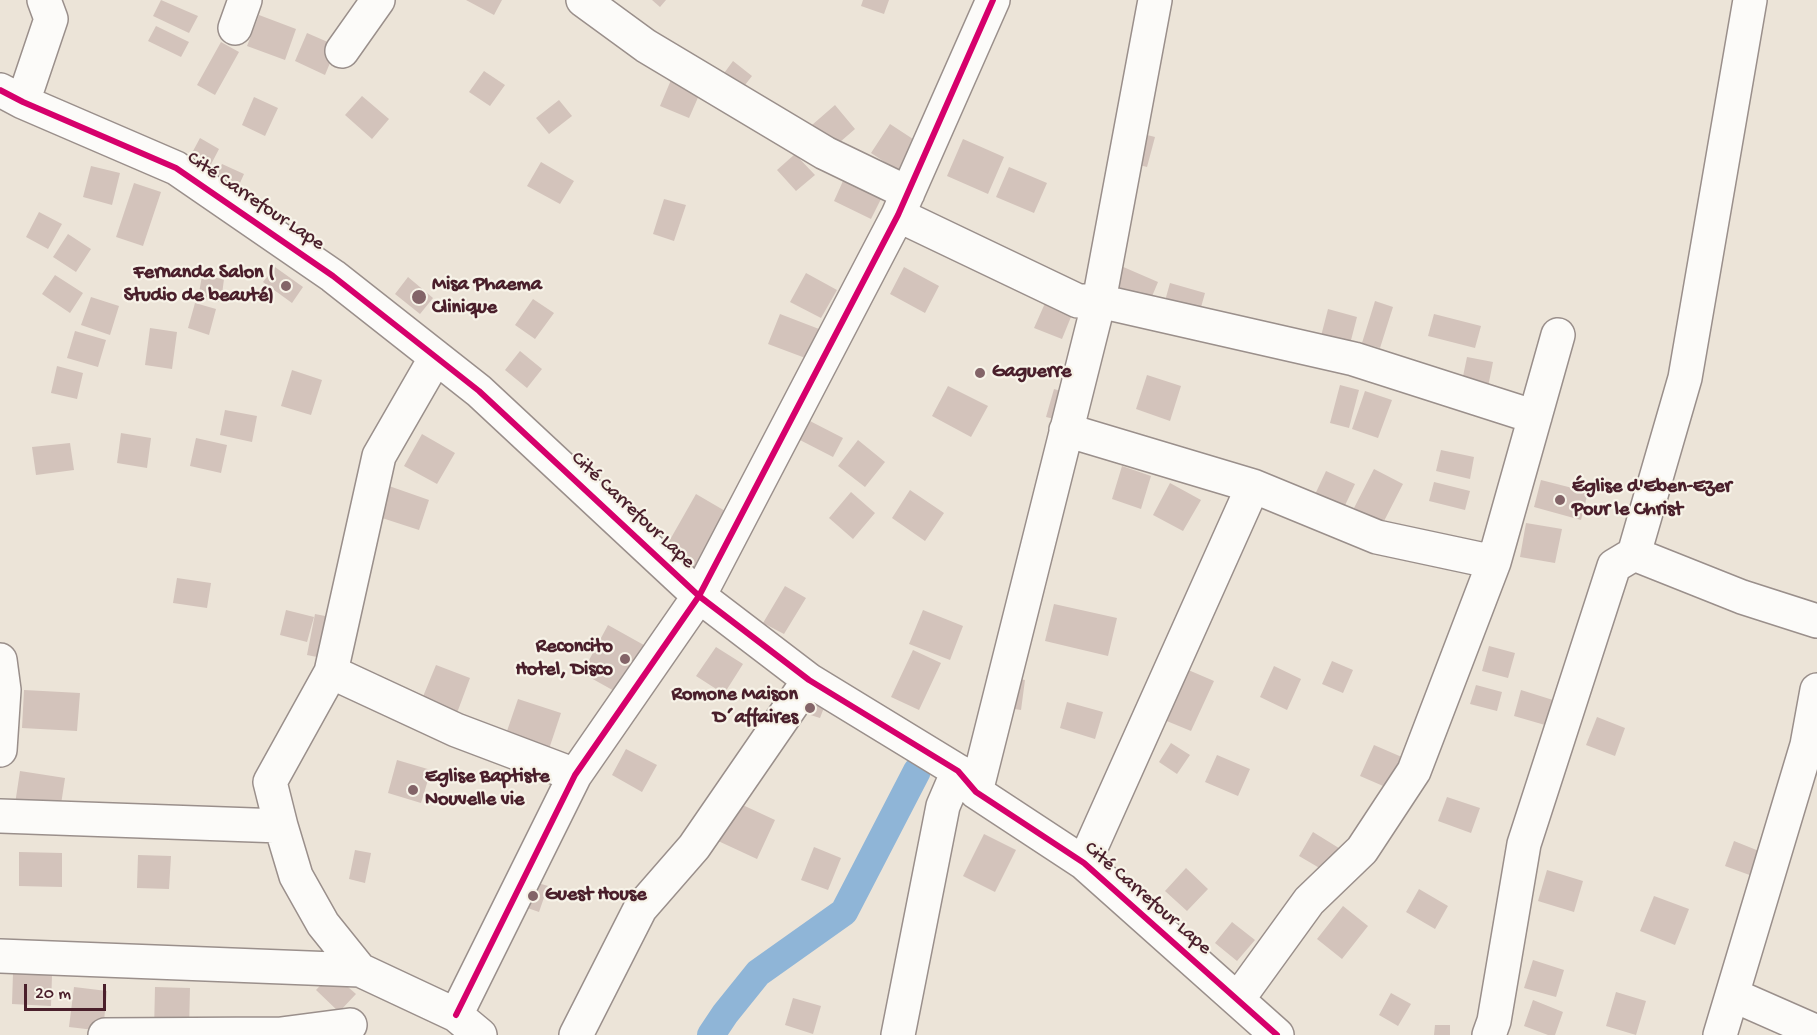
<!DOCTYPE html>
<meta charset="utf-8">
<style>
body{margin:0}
#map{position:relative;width:1817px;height:1035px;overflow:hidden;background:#ece4d8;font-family:"Gochi Hand",sans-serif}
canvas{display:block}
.scale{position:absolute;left:24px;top:984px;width:82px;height:27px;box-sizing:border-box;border:3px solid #4a1f2b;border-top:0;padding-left:8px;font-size:18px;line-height:21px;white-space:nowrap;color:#4a1f2b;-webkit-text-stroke:4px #f7f3e8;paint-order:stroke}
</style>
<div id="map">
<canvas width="1817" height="1035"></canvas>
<div class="scale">20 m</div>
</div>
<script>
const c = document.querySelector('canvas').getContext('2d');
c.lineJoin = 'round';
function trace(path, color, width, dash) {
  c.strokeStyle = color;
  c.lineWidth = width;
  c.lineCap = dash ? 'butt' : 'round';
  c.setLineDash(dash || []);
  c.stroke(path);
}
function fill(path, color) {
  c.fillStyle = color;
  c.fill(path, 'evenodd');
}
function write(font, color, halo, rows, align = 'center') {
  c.font = font + ' "Gochi Hand",sans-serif';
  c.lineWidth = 4.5;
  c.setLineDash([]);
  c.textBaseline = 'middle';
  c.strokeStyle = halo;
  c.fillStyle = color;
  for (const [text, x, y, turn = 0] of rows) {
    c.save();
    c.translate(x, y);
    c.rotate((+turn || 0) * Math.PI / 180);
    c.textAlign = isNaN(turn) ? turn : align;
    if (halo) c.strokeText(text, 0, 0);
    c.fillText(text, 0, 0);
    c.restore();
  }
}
trace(new Path2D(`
 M 711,1035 L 725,1014 L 758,973 L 844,912 L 917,771`), '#8fb5d7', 28);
fill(new Path2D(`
 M 161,0 L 198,16 L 189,33 L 153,16 Z
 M 466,0 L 502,0 L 494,15 Z
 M 652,0 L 666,0 L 660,7 Z
 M 863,0 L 889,0 L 884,14 L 861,6 Z
 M 259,15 L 296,29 L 285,60 L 247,46 Z
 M 156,26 L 189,42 L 181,57 L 148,41 Z
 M 307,33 L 337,46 L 325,75 L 295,61 Z
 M 221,42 L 239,52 L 215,95 L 197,85 Z
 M 733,61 L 752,76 L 738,94 L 719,80 Z
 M 484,71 L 505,85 L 490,106 L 469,92 Z
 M 671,80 L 700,93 L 689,118 L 660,106 Z
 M 362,96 L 389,119 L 372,139 L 345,115 Z
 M 254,97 L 278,108 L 265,136 L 242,125 Z
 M 559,100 L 572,116 L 549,134 L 536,118 Z
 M 835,105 L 855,129 L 832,149 L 812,125 Z
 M 890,124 L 919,143 L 900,172 L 871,153 Z
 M 1120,128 L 1155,137 L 1147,167 L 1112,158 Z
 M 200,138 L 219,149 L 205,176 L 185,166 Z
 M 963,139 L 1004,157 L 988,194 L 947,176 Z
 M 795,154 L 815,175 L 796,191 L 777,170 Z
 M 541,162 L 574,181 L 560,204 L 527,186 Z
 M 222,164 L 244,174 L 235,194 L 213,184 Z
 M 91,166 L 120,173 L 112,205 L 83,197 Z
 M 1009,167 L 1047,183 L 1034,213 L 996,197 Z
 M 843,181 L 881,199 L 871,219 L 834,201 Z
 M 134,183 L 161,192 L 143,246 L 116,237 Z
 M 664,199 L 686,205 L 674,241 L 653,234 Z
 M 39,212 L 62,224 L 48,249 L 26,237 Z
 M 68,234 L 91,249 L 76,272 L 53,257 Z
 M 1121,266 L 1158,282 L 1148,306 L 1111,289 Z
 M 275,267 L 303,287 L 292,303 L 263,282 Z
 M 904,267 L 939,286 L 925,313 L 890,294 Z
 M 806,273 L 837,290 L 821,318 L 790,302 Z
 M 55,275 L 83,293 L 70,313 L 42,294 Z
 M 202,276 L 224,279 L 221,302 L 198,298 Z
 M 408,277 L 433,298 L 420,314 L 395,294 Z
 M 1170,283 L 1205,293 L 1198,318 L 1163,308 Z
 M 91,297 L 119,306 L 110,335 L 81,325 Z
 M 533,299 L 554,313 L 535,339 L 515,325 Z
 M 1046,301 L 1073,312 L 1062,339 L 1034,328 Z
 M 1375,301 L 1393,307 L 1380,348 L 1362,343 Z
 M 195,303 L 216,309 L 209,335 L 188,328 Z
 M 1328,309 L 1357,317 L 1349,348 L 1320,340 Z
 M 780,314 L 819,329 L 808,359 L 768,344 Z
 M 1434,314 L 1481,326 L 1475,348 L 1428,336 Z
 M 150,328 L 177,332 L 172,369 L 145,365 Z
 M 75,331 L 106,340 L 98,367 L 67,358 Z
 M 520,351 L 542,369 L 527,388 L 505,370 Z
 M 1467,357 L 1493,362 L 1488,387 L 1462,381 Z
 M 57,366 L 83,373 L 77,399 L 51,393 Z
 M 292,370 L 322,380 L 311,415 L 281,406 Z
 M 1147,375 L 1181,386 L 1170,421 L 1136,409 Z
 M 1340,385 L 1359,390 L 1349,428 L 1330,423 Z
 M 948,386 L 988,406 L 971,437 L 932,416 Z
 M 1054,389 L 1079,396 L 1071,423 L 1046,417 Z
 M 1365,391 L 1392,400 L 1378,438 L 1352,429 Z
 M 225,410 L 257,416 L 252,442 L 220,435 Z
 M 808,420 L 843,438 L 833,457 L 798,439 Z
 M 121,433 L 151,438 L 147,468 L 117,463 Z
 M 422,434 L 455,453 L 437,484 L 404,466 Z
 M 196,438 L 227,445 L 221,473 L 190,466 Z
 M 858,440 L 885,462 L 865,487 L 838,466 Z
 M 70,443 L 74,470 L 36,475 L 32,447 Z
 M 1441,450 L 1474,457 L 1470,479 L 1436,471 Z
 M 1122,466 L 1151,476 L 1141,509 L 1112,499 Z
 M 1374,469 L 1403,484 L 1383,523 L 1354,508 Z
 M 1326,471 L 1355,484 L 1340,516 L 1311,503 Z
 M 1541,480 L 1588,492 L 1581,520 L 1534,507 Z
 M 1434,482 L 1470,491 L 1465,510 L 1429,501 Z
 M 1170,483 L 1201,500 L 1183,531 L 1153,515 Z
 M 389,486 L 429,500 L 419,530 L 379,517 Z
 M 910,490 L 944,513 L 925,541 L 892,518 Z
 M 851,492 L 875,513 L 853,539 L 829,518 Z
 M 696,494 L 732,515 L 698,573 L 663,552 Z
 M 1526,523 L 1562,529 L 1555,563 L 1520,557 Z
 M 177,578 L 211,583 L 207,608 L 173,603 Z
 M 785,586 L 806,598 L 784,634 L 763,623 Z
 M 1054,604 L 1117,618 L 1108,656 L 1045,641 Z
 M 286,610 L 314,617 L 307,642 L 280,635 Z
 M 923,610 L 963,626 L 950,660 L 909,644 Z
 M 315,614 L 340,619 L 332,660 L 307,655 Z
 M 608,625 L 651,649 L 625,697 L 582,673 Z
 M 1489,646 L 1515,653 L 1508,678 L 1482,671 Z
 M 716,647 L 743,664 L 724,694 L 696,676 Z
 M 913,650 L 941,663 L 919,710 L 891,697 Z
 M 1332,661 L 1353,670 L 1343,693 L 1322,684 Z
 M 436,665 L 470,678 L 457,713 L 422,699 Z
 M 1179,666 L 1214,681 L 1191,731 L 1157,717 Z
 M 1274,666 L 1301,679 L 1287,710 L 1260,697 Z
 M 987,674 L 1025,680 L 1021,710 L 982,704 Z
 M 1476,685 L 1502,692 L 1497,711 L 1470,704 Z
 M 24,690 L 80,693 L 77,731 L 22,728 Z
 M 1521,690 L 1553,700 L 1545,725 L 1514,716 Z
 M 807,698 L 825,705 L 820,718 L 801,712 Z
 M 518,699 L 561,713 L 549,749 L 506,734 Z
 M 1067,702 L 1103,712 L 1095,739 L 1060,728 Z
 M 1597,717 L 1625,728 L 1615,756 L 1586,745 Z
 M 1171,743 L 1190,755 L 1177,774 L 1159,762 Z
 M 1374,745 L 1411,761 L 1397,792 L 1360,776 Z
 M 626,749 L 657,765 L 642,792 L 612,775 Z
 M 1217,755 L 1250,769 L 1238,796 L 1205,782 Z
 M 397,760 L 431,770 L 421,803 L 388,793 Z
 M 20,771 L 65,778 L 60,811 L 15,804 Z
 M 1447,797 L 1480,808 L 1471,833 L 1438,821 Z
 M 734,801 L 775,820 L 757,859 L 716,840 Z
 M 1313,832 L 1342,850 L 1328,873 L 1299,856 Z
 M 984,834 L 1016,850 L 995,892 L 963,876 Z
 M 1734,841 L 1764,853 L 1755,877 L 1725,866 Z
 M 814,847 L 841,858 L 828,890 L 801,880 Z
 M 355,850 L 371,853 L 365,883 L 349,879 Z
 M 19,852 L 62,853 L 62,887 L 19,886 Z
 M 138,855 L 171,856 L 169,889 L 137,888 Z
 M 1186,868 L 1208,889 L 1187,911 L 1165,891 Z
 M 1547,870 L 1583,881 L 1574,912 L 1538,901 Z
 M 528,880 L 548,886 L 539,912 L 519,905 Z
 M 1419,889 L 1448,906 L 1435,929 L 1406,912 Z
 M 1654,896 L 1689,909 L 1675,945 L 1640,931 Z
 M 1343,906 L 1368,926 L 1342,959 L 1317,939 Z
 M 1232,922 L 1255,940 L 1237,961 L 1215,943 Z
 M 1533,960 L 1564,970 L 1556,997 L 1524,988 Z
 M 13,973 L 52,975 L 51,1006 L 12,1004 Z
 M 332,973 L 356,994 L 339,1012 L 316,990 Z
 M 74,987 L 107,991 L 103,1031 L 69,1027 Z
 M 155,987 L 190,988 L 189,1031 L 154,1031 Z
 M 1616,992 L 1646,1001 L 1636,1035 L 1606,1026 Z
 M 1391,993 L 1411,1004 L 1398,1026 L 1379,1015 Z
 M 793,998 L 821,1006 L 813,1034 L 785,1025 Z
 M 1533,1000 L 1563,1012 L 1555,1035 L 1548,1035 L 1524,1026 Z
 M 1435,1025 L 1450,1025 L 1450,1035 L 1434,1035 Z`), '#d3c3bb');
const minor = new Path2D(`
 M 583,0 L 646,46 L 825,153 L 908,193
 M 235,28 L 245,0
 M 342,51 L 378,0
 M 0,90 L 23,102 L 176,168 L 333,276 L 479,391 L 699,596 L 809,680 L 958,771 L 976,792 L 1084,863 L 1277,1035
 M 23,102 L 51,19 L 44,0
 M 898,215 L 1078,301 L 1099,301 L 1354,359 L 1535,417
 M 1066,430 L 1253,486 L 1377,537 L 1494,562
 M 1634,554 L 1742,597 L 1817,621
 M 0,660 L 4,690 L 0,750
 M 331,672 L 456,730 L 575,775
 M 976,792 L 1099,301 L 1155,0
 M 0,816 L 281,826 L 296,876 L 323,924 L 360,970 L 456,1015 L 480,1035
 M 281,826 L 270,782 L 331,672 L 379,456 L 436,357
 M 1084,863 L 1253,486
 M 0,956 L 360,970
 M 1733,995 L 1817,1032
 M 1238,999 L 1309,901 L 1362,850 L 1414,771 L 1494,562 L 1558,335
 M 456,1015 L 575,775 L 699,596 L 898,215 L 993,0
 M 105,1035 L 281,1034 L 350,1025
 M 576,1035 L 640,909 L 694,847 L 809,680
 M 898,1035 L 943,806 L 958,771
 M 1489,1035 L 1494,1021 L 1524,844 L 1614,566 L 1634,554 L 1685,378 L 1750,0
 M 1720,1035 L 1807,745 L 1817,690`);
trace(minor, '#9a8f8b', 36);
trace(minor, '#fcfbf9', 33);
trace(new Path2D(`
 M 0,90 L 23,102 L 176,168 L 333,276 L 479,391 L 699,596 L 809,680 L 958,771 L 976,792 L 1084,863 L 1277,1035
 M 456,1015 L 575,775 L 699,596 L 898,215 L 993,0`), '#d6006c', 6);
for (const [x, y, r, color] of [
 [286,286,6,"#836468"],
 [419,297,8,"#836468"],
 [980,373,6,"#836468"],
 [1560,500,6,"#836468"],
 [625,659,6,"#836468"],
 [810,708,6,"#836468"],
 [413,790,6,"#836468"],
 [533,896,6,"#836468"]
]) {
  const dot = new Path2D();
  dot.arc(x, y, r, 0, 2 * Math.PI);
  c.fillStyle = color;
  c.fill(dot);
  trace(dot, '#f7f3e8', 2);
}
write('20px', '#4a1f2b', '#f7f3e8', [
 ["Cité Carrefour Lape",255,202,34],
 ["Cité Carrefour Lape",632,511,43],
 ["Cité Carrefour Lape",1147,899,41]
]);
write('bold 20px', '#4a1f2b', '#f7f3e8', [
 ["Fernanda Salon (",274,274,"right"],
 ["Studio de beauté)",274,297,"right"],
 ["Misa Phaema",432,286],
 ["Clinique",432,309],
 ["Gaguerre",992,373],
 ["Église d'Eben-Ezer",1572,488],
 ["Pour le Christ",1572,511],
 ["Reconcito",613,648,"right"],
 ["Hotel, Disco",613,671,"right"],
 ["Romone Maison",798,696,"right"],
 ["D´affaires",798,719,"right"],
 ["Eglise Baptiste",425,778],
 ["Nouvelle vie",425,801],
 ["Guest House",545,896]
], 'left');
</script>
